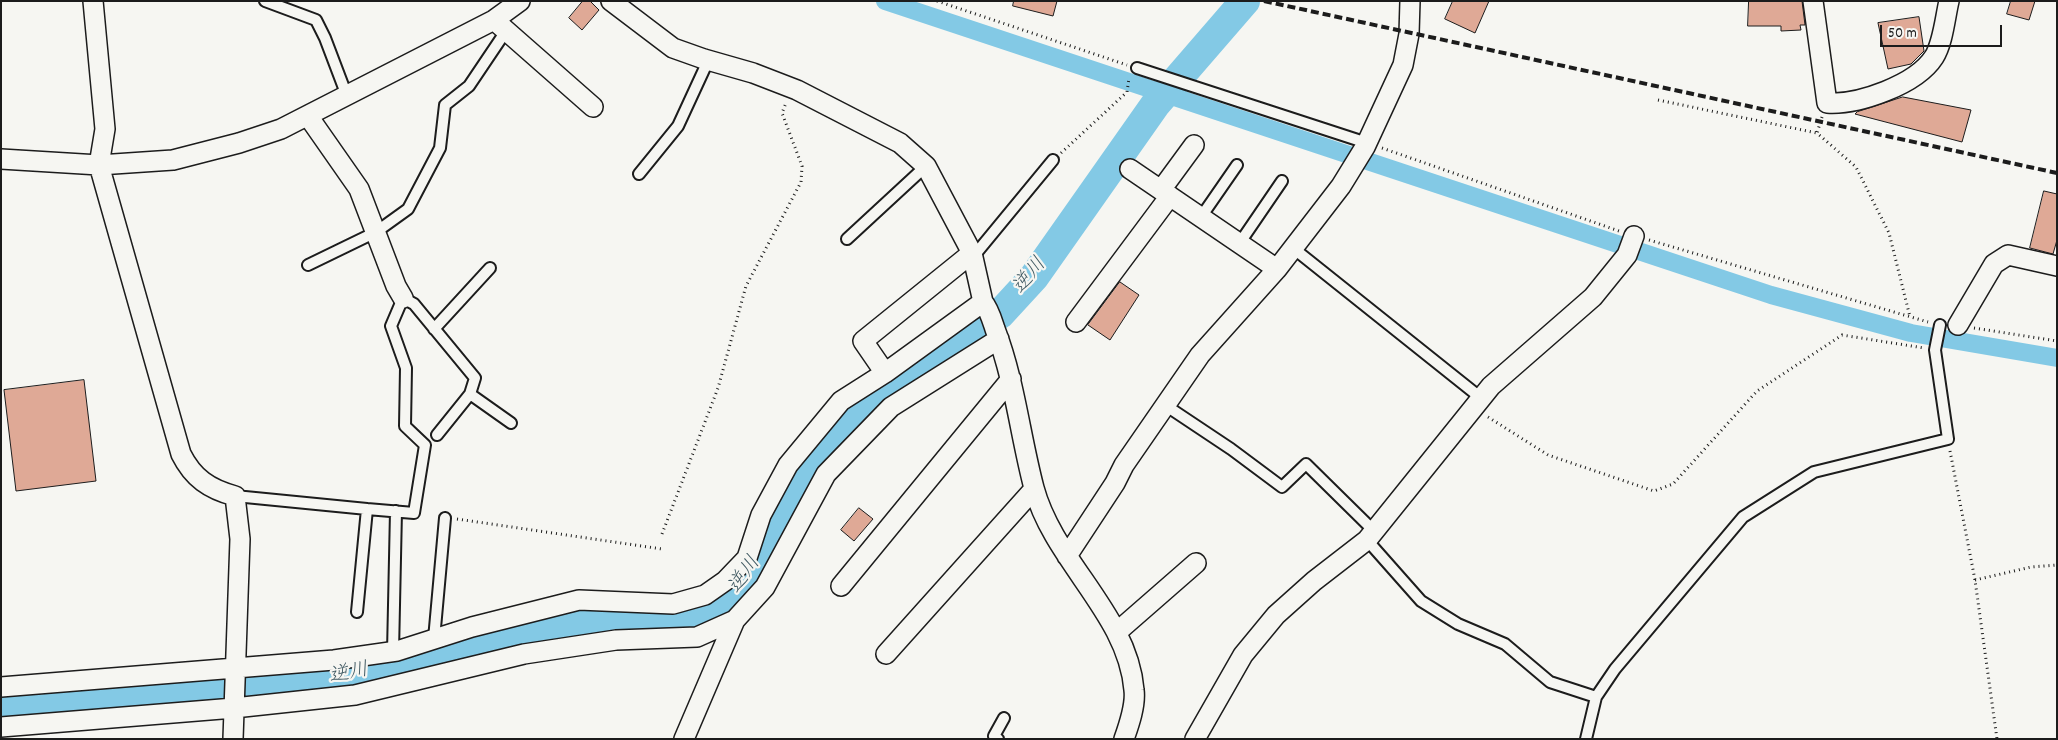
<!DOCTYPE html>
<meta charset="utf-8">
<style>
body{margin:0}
#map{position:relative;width:2058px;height:740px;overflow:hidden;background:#f6f6f2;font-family:Dekko,sans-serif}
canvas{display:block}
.frame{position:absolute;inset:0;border:2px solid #1c1c1c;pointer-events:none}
.scale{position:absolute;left:1880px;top:25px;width:122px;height:22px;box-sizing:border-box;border:2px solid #1c1c1c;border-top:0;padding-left:6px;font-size:15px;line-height:18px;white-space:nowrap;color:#1c1c1c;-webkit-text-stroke:4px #f6f6f2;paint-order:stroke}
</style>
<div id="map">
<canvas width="2058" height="740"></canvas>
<div class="frame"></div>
<div class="scale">50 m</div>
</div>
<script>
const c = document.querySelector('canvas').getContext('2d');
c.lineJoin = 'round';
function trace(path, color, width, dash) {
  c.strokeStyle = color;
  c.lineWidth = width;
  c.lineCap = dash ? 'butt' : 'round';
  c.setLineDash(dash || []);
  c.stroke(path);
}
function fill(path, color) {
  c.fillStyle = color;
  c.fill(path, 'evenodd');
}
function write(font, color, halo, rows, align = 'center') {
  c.font = font + ' Dekko,"Klee One",sans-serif';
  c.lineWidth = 4.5;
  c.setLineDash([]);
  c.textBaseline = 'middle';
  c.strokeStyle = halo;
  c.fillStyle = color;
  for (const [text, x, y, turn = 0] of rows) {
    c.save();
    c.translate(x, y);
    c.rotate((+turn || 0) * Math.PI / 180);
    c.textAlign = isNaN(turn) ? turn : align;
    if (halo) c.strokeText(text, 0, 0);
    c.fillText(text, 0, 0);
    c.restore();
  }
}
trace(new Path2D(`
 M 885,1 L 1771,295 L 1911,333 L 2057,358`), '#83c9e5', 18);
trace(new Path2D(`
 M 1,712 L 45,709 L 335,679 L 529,634 L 607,621 L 683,621 L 708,612 L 729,600 L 752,571 L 777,529 L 804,474 L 856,414 L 1000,314 L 1034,277 L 1155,105 L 1245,1`), '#83c9e5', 30);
const building = new Path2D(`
 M 583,1 L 590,1 L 599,10 L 582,30 L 569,18 Z
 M 1014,1 L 1057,1 L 1053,16 L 1013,6 Z
 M 1453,1 L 1489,1 L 1475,33 L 1445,19 Z
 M 1749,1 L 1802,1 L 1805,25 L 1800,25 L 1801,30 L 1781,31 L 1781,26 L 1748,26 Z
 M 2011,1 L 2035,1 L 2029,20 L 2007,14 Z
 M 1919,17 L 1924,51 L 1911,64 L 1888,69 L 1878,23 Z
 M 1903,97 L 1971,110 L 1962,142 L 1855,114 L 1857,112 Z
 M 2044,191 L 2057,194 L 2057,240 L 2053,254 L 2030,248 Z
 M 1120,282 L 1139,295 L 1110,340 L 1088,325 Z
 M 84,380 L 96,481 L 16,491 L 4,390 Z
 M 859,508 L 873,519 L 854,541 L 841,530 Z`);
fill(building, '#dfa996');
trace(building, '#1c1c1c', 1);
const lane = new Path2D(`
 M 265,1 L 316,20 L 325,38 L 347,96
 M 1137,68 L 1367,143
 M 639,174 L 678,126 L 708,61
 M 1201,217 L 1237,165
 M 847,239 L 926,166
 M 1239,244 L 1282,181
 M 1293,248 L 1481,398
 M 973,257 L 1053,160
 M 308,265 L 376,232 L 408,209 L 440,148 L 445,105 L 469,86 L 506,31
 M 434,329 L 490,268
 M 1165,405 L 1231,449 L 1282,487 L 1306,464 L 1374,531
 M 437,435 L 470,394 L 511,423
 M 235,496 L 367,509 L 357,612
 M 367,509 L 414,513 L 425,445 L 405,426 L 406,368 L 391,326 L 403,298 L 414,304 L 475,378 L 470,394
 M 1367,540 L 1421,601 L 1458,624 L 1505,644 L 1550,682 L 1596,697
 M 434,639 L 445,518
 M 393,652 L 396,511
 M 998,739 L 994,736 L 1004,718
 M 1586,739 L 1596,697 L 1615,669 L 1743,517 L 1814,472 L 1948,439 L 1935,350 L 1940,325`);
const street = new Path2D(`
 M 93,1 L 105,129 L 99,165 L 181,454 C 193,478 209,489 235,496 L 240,539 L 233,739
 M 611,1 L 673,48 L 704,59 L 753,73 L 797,90 L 900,143 L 926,166 L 972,253 L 983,302 C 989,309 992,320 995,329 C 1015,381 1020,435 1034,488 C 1054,562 1128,614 1134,690 C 1136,705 1129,725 1124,739
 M 1813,1 L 1827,103 C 1858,105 1916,85 1934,57 C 1943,43 1945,18 1949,1
 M 494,20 L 593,107
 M 308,116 L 359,189 L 396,286 L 403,298
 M 1,159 L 99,165 L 173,160 L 239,143 L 281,129 L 494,20 L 520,1
 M 1130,169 L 1277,269
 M 1161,190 L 1194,145
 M 1076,322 L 1170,196
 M 1958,325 L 1994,264 L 2008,255 L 2057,266
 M 885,373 L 863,341 L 972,253
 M 1067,556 L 1115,483 L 1124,465 L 1200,355 L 1277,269 L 1341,186 L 1365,147 L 1403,65 L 1409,34 L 1410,1
 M 841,586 L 1011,379
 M 1117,632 L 1196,563
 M 886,654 L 1034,489
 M 1,687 L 334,660 L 397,651 L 472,627 L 579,600 L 673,604 L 705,595 L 725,581 L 747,558 L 761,515 L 788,465 L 841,401 L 885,373 L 983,302
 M 1,727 L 234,708 L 355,695 L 524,654 L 616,640 L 697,637 L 735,620 L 765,587 L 826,474 L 891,407 L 999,339
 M 684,739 L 735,620
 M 1195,739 L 1243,655 L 1276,615 L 1314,581 L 1367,540 L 1491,386 L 1593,297 L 1627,255 L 1634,236`);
trace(lane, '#1c1c1c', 14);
trace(street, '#1c1c1c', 22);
trace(new Path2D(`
 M 937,1 L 1127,65
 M 1658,100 L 1817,133
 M 1822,117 L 1817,133 L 1856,167 L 1889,233 L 1910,317
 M 1382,148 L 1619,231
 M 1061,153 L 1127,92 L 1129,78
 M 1649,240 L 1928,322
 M 1974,328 L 2057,341
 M 1488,417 L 1548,455 L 1654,491 L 1673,484 L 1757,391 L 1842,335 L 1924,348
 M 1950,451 L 1975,580 L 1997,739
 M 457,519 L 662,549
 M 662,534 L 718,388 L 746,286 L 801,182 L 802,166 L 782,113 L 786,103
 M 1975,580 L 2031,567 L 2057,565`), '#1c1c1c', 3, [1, 4]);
trace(lane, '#f6f6f2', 10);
trace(street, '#f6f6f2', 19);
trace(new Path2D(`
 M 1264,1 L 2057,173`), '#1c1c1c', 4, [8, 4]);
write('italic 20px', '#405962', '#f6f6f2', [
 ["逆川",1031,277,-51],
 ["逆川",746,576,-55],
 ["逆川",349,675,-11]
]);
</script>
